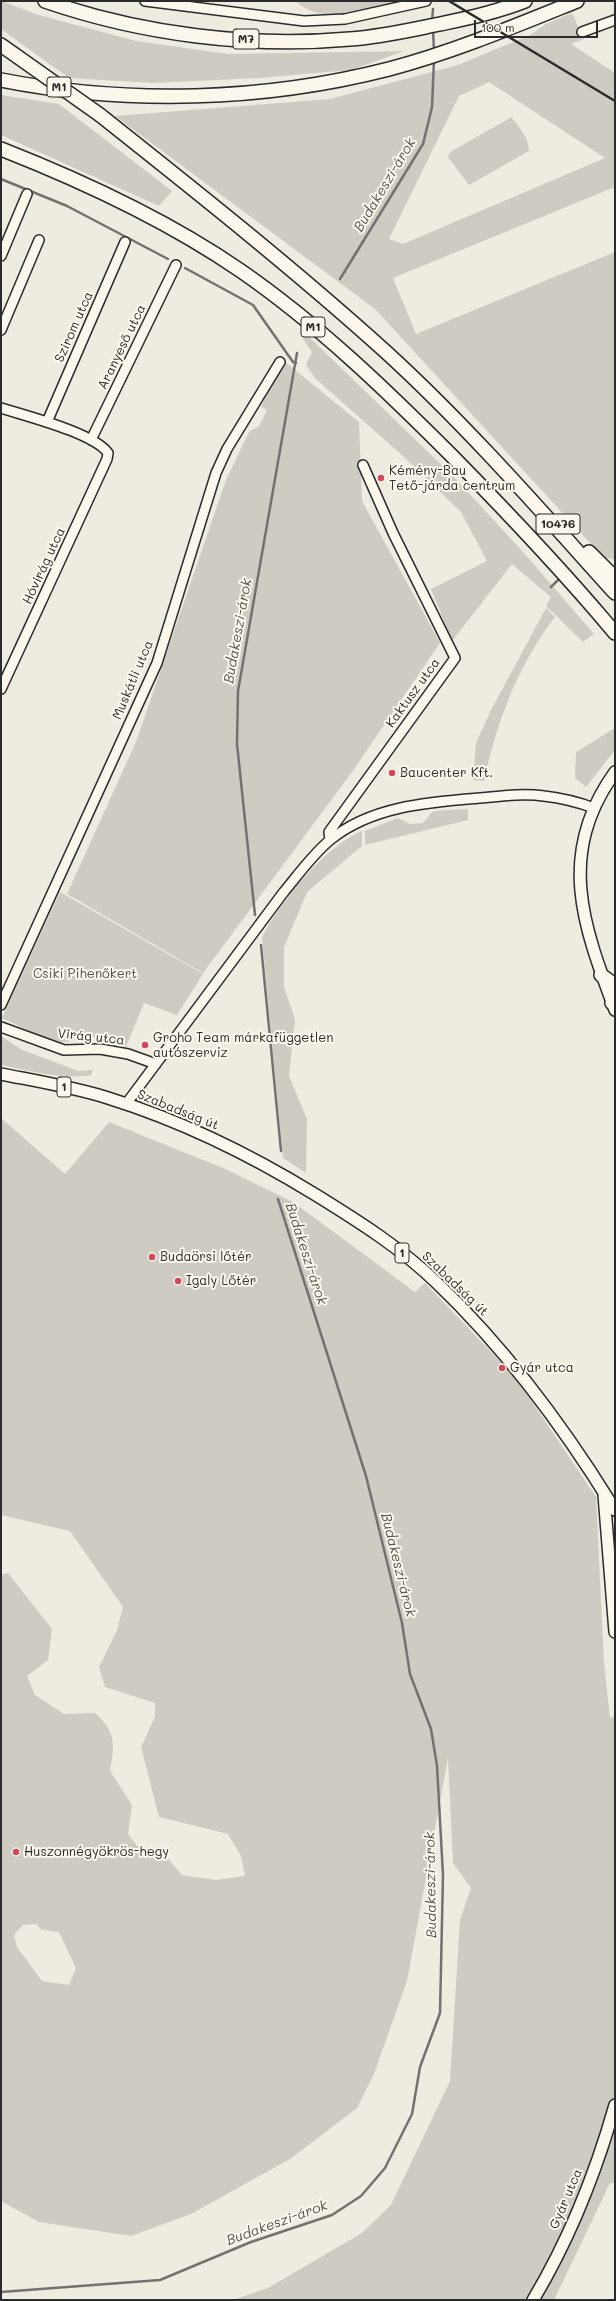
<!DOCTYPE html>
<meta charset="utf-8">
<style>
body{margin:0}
#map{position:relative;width:616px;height:2301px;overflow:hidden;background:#eeebe0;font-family:Mali,sans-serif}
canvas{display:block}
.frame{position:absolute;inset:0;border:2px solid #2b2b2b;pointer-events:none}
.scale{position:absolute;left:474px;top:20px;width:124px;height:18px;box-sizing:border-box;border:2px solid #2b2b2b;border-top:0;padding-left:5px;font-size:12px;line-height:14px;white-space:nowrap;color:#2b2b2b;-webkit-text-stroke:3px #fbf7ec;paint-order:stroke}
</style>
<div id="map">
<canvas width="616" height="2301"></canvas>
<div class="frame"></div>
<div class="scale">100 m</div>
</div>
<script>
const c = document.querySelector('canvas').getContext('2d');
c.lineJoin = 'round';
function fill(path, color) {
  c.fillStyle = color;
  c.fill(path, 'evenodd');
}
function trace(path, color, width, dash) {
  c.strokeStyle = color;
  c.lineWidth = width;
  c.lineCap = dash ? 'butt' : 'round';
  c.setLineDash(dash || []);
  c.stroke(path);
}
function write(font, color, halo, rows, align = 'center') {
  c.font = font + ' Mali,sans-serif';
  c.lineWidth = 4;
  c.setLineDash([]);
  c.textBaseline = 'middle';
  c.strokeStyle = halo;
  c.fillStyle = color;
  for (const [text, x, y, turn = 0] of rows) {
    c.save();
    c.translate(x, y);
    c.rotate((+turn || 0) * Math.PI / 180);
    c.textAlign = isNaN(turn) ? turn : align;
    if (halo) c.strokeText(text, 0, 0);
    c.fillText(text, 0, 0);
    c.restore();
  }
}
fill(new Path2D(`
 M 1,1 L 39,15 L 136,41 L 228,54 L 404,51 L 351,70 L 259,78 L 153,83 L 69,78 L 1,29 Z
 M 295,1 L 409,1 C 377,10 323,27 295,1 Z
 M 572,13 L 584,39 L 571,44 L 615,73 L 615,187 L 393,278 L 416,334 L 615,252 L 615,559 L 604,558 L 375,309 L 115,116 L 330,99 L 458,65 L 530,35 L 546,24 ZM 489,82 L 605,158 L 403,244 L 389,239 L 459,96 Z
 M 1,95 L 59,104 L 172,191 L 159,206 L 1,135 Z
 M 510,118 L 512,118 C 520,128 529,138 529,151 L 469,185 L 448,157 L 450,152 Z
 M 306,334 L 454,477 L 524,553 L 594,634 L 583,642 L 546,606 L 551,597 L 512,564 L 452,641 L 431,589 L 487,561 L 461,512 L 403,456 L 316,379 L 306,365 L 312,352 L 303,339 Z
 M 284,361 L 359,422 L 362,501 L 440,643 L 352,772 L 203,973 L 67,894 L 136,742 L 226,480 L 249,432 L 259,426 L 267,410 L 261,407 Z
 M 546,608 L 555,617 C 518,665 497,721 484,781 L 473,780 L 476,743 L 491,710 Z
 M 615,728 L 615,750 L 586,787 L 575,778 L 576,752 Z
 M 468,809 L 468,820 L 365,845 L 365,831 L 398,818 L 410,824 L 423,823 L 433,811 Z
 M 362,831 L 362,846 L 307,892 L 284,947 L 284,987 L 295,1019 L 289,1076 L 307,1119 L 306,1173 L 283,1158 L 262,937 C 280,902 325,846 362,831 Z
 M 60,892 L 203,974 L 177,1015 L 144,1003 L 126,1047 L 80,1033 L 72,1041 L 55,1043 L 2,1018 Z
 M 1,1036 L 22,1050 L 79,1071 L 92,1070 L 92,1075 C 62,1080 30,1071 1,1065 Z
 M 1,1118 L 65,1174 L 109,1122 L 223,1168 L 293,1202 L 415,1292 L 425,1283 L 516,1378 L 596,1497 L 604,1663 L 610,1718 L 615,1715 L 615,2183 L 610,2183 L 554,2300 L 233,2300 L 268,2288 L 362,2233 L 391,2205 L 450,2081 L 460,1920 L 471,1888 L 453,1863 L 448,1758 L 407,1981 L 374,2074 L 357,2108 L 290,2159 L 191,2214 L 131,2236 L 39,2222 L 1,2201 L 1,1575 L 8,1573 L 52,1629 L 48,1660 L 27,1676 L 35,1695 L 64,1714 L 95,1713 C 116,1732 115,1744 110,1771 L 132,1805 L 128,1834 L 138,1847 L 163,1853 L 182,1875 L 216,1880 L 245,1876 L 241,1856 L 228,1834 L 159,1817 L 141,1747 L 155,1717 L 155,1703 L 105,1687 L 99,1667 L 117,1630 L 123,1607 L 70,1531 L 1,1515 ZM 36,1924 L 42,1930 L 59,1932 L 76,1968 L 69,1985 L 42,1981 L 17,1947 L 14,1935 L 23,1925 Z`), '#cecbc2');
trace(new Path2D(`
 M 432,21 L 433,9
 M 433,30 L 434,51
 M 1,179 L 67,206 L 168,259
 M 185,268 L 253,305 L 293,362 L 296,363
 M 340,279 L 423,144 L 432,107 L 434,60
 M 551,587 L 558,580
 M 255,915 L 237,744 L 238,691 L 297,353
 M 261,945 L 281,1151
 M 1,2292 L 160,2280 L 251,2242 L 332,2215 L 361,2196 L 385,2168 L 412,2114 L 420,2067 L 440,2013 L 443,1875 L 437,1766 L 431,1729 L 410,1674 L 402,1623 L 366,1476 L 278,1199`), '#74726e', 2.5);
const minor = new Path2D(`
 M 145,1 L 304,21 L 345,19 L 426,1
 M 582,32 L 615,20
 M 1,256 L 27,194
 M 1,330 L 39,240
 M 1,408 C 26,416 94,433 108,453 L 107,459 L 1,689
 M 47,422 L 125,242
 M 91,440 L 176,265
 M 330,840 L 329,832 L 455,658 L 393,533 L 363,465
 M 1,1005 L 157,663 L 216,473 L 227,449 L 280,362
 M 1,1027 L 64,1050 L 100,1049 L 128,1054 L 156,1064
 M 126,1104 L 283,893 C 298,875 312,855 330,840 C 371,806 429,802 480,798 C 501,796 523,793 544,796 C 561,798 578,802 594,808`);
const major = new Path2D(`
 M 615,772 C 556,854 583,925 615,1010
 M 1,1074 C 36,1081 73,1087 108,1098 C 182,1121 251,1155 316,1195 C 358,1221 401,1248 437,1283 C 507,1350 564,1427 615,1510
 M 604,1495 L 615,1632
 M 533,2300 C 569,2240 596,2172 615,2105`);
const highway = new Path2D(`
 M 45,1 C 141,34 249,48 350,39 C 380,37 410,30 440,24 C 468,18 497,12 525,1
 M 1,45 L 18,57
 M 1,80 C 128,105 264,101 389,69 C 453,52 515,26 577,1
 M 100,115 C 197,192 294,269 386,352 C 468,427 541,511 615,593
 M 1,149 C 85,182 167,220 241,271 C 319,325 387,391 453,457 C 509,514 564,572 615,633
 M 589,552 L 615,578
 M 601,975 L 615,985
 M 612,1003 L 615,1002`);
trace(minor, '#2b2b2b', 12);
trace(major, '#2b2b2b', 14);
trace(highway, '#2b2b2b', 16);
trace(minor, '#fbf7ec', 9);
trace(major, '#fbf7ec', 11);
trace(highway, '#fbf7ec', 13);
trace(new Path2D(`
 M 449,1 L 615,101`), '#2b2b2b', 2.5);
const highwayBridge = new Path2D(`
 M 18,57 L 100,115`);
trace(highwayBridge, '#2b2b2b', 16, []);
trace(highwayBridge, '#fbf7ec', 13);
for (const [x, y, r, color] of [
 [381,478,4,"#d1495b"],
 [392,773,4,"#d1495b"],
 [145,1045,4,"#d1495b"],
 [152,1257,4,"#d1495b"],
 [178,1281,4,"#d1495b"],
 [502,1368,4,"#d1495b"],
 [16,1852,4,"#d1495b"]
]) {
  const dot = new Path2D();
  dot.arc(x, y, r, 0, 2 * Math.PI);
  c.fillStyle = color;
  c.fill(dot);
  trace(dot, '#fbf7ec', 1.5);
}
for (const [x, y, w] of [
 [246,39,26],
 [59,87,24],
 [313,327,24],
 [558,524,44],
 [64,1087,14],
 [402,1253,14]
]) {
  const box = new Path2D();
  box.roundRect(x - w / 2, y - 10, w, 20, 3);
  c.fillStyle = '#fbf7ec';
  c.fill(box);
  trace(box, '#2b2b2b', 1);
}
write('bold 12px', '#2b2b2b', null, [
 ["M7",246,39],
 ["M1",59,87],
 ["M1",313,327],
 ["10476",558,524],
 ["1",64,1087],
 ["1",402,1253]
]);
write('13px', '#2b2b2b', '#fbf7ec', [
 ["Szirom utca",74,327,-66],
 ["Aranyeső utca",122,347,-64],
 ["Hóvirág utca",44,566,-65],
 ["Muskátli utca",133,680,-67],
 ["Kaktusz utca",413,693,-54],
 ["Virág utca",91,1037,6],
 ["Szabadság út",178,1110,22],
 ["Szabadság út",455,1284,44],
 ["Gyár utca",566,2199,-67]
]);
write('13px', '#2b2b2b', '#fbf7ec', [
 ["Kémény-Bau",389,471],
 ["Tető-járda centrum",389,486],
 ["Baucenter Kft.",400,773],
 ["Groho Team márkafüggetlen",153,1038],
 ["autószerviz",153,1053],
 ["Budaörsi lőtér",160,1257],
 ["Igaly Lőtér",186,1281],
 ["Gyár utca",510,1368],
 ["Huszonnégyökrös-hegy",24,1852]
], 'left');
write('13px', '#545351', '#fbf7ec', [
 ["Csiki Pihenőkert",85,974]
]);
write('italic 14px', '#555552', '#fbf7ec', [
 ["Budakeszi-árok",385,185,-59],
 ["Budakeszi-árok",238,631,-80],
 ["Budakeszi-árok",306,1254,72],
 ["Budakeszi-árok",398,1565,76],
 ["Budakeszi-árok",431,1885,-91],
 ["Budakeszi-árok",277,2223,-20]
]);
</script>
